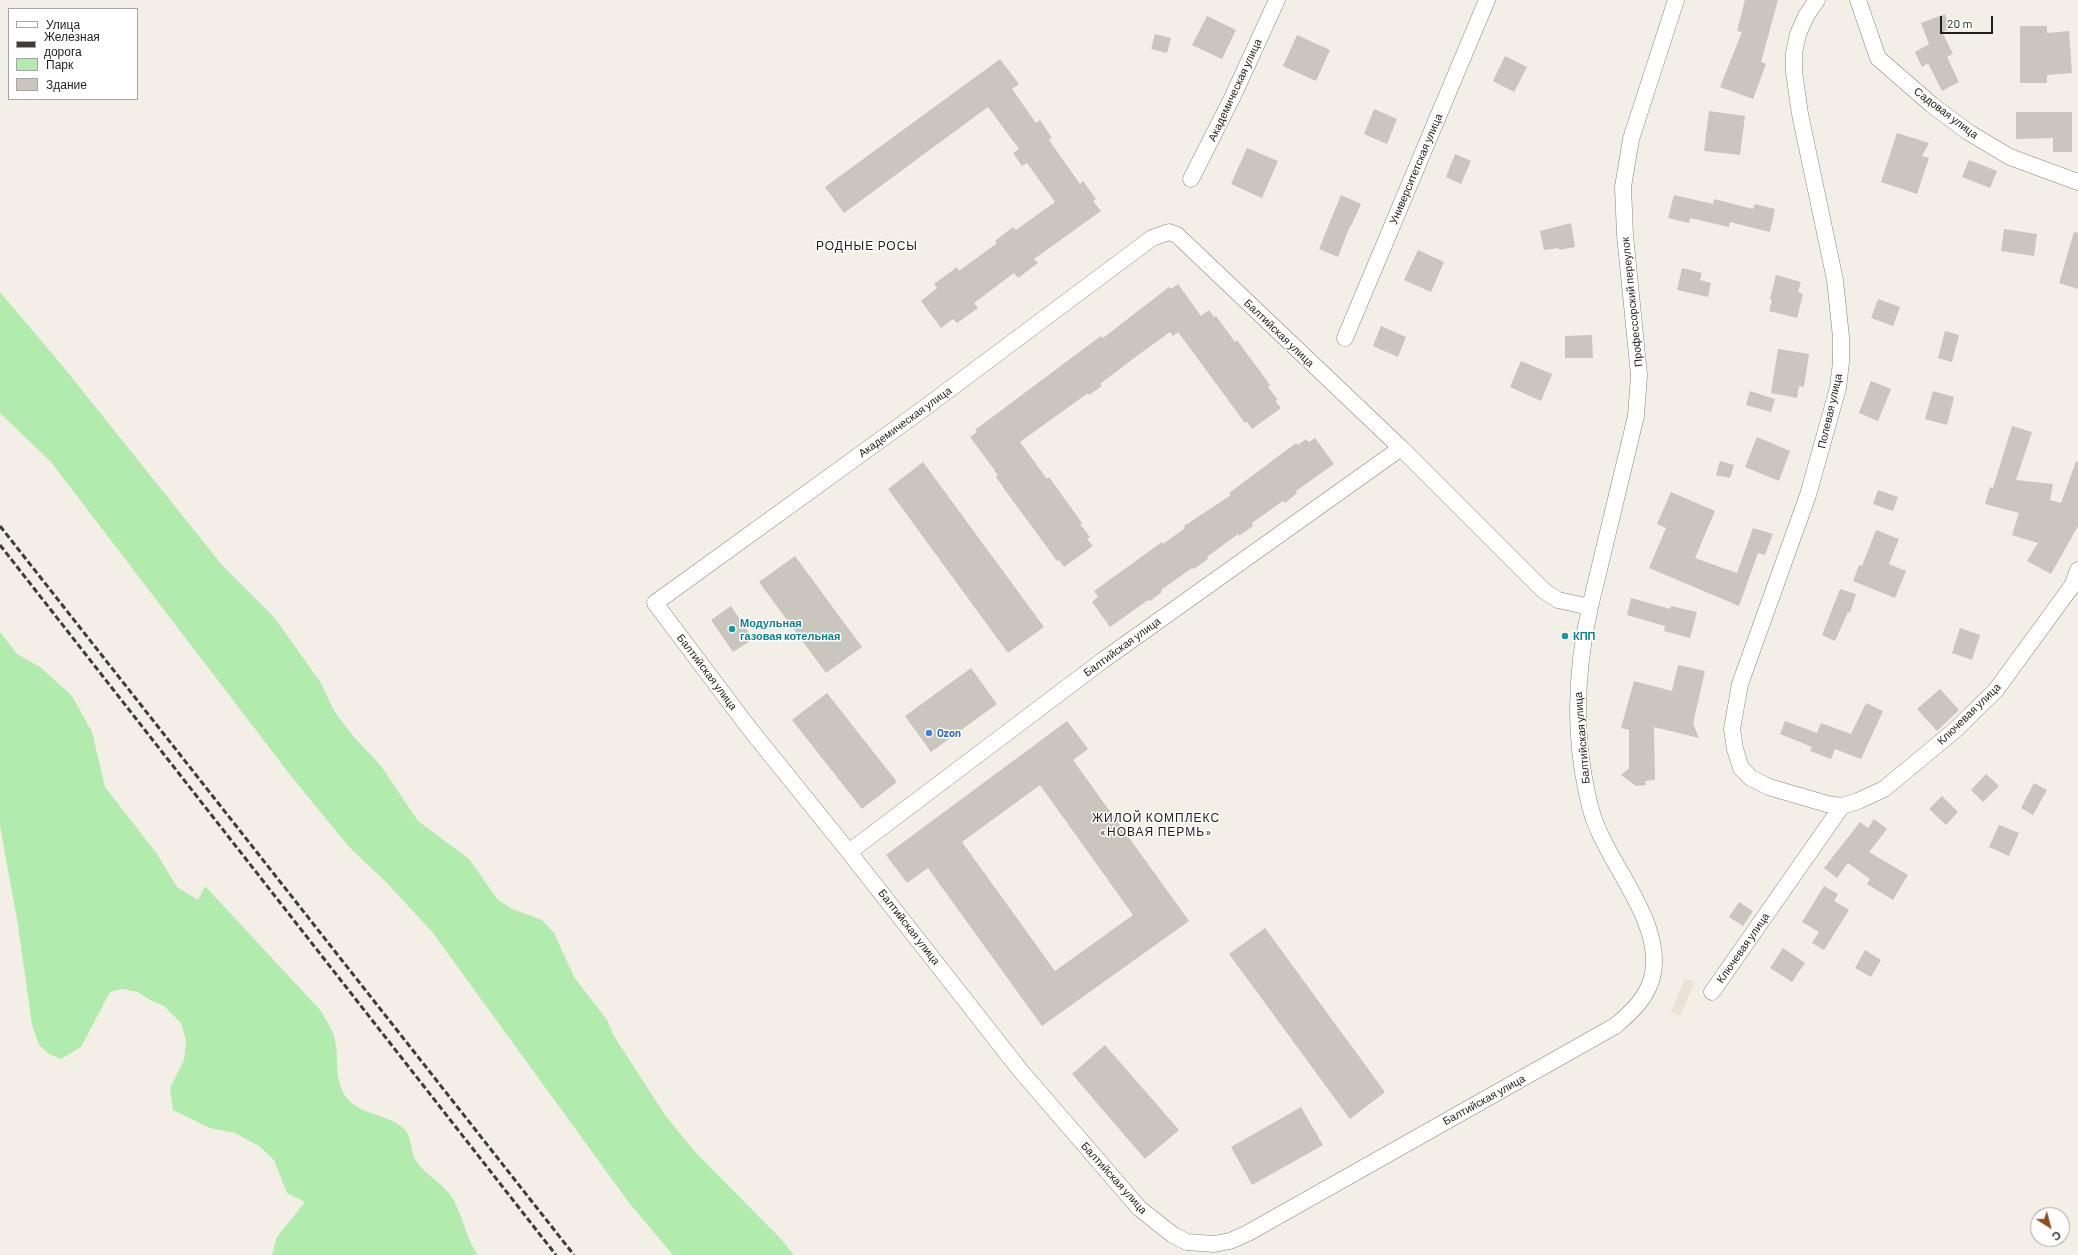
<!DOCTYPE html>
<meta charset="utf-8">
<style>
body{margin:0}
#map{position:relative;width:2078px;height:1255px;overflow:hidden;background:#f3eee6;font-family:Barlow,sans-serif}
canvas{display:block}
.legend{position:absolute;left:8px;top:8px;width:130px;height:92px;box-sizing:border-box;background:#fff;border:1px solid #a6a5a4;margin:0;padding:5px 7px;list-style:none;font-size:12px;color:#201e1b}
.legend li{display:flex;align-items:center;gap:8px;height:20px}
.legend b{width:20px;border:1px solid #a6a5a4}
.north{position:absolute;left:2030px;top:1207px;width:40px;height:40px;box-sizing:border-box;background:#fff;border:1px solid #a6a5a4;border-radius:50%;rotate:144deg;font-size:11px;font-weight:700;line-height:16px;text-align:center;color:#201e1b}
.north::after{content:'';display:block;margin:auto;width:14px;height:18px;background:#8f4c1d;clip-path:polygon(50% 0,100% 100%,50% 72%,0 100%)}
.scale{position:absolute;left:1940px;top:16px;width:53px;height:18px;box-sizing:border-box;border:2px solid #201e1b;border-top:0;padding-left:5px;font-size:12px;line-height:14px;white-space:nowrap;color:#201e1b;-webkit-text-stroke:3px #fff;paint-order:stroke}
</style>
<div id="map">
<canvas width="2078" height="1255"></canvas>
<ul class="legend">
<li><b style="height:5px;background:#fff"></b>Улица</li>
<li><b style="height:5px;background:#3f3c39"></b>Железная дорога</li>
<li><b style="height:11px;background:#b1ebae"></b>Парк</li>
<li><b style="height:11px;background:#cac5bd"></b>Здание</li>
</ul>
<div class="north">С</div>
<div class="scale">20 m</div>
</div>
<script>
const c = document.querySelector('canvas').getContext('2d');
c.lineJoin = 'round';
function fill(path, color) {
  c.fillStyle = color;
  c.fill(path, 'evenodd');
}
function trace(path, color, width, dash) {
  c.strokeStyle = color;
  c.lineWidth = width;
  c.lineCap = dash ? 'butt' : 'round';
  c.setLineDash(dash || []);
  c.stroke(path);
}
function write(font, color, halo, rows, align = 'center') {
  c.font = font + ' Barlow,sans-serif';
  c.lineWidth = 3;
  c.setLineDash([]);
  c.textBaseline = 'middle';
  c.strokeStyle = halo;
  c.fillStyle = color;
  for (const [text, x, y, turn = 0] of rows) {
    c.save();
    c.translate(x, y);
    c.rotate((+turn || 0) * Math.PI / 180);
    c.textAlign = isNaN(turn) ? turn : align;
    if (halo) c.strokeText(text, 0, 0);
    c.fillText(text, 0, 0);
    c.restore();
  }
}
fill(new Path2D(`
 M 1685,978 L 1695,982 L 1680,1016 L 1671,1012 Z`), '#ece2d4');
fill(new Path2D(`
 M 0,292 L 65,369 L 222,565 L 274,617 L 321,683 L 334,711 L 353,736 L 381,766 L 418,821 L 469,859 L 498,900 L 512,909 L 542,920 L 554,933 L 574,977 L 607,1020 L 614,1036 L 665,1115 L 695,1152 L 780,1238 L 794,1255 L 673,1255 L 630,1204 L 433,933 L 387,883 L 350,848 L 291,776 L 51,462 L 0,413 Z
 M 0,632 L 17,654 L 40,667 L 72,696 L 92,732 L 105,787 L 157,854 L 177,887 L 198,900 L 205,886 L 321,1011 C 325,1019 331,1027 334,1036 C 340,1057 333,1079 346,1097 C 360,1116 392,1114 406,1131 C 411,1138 411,1150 414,1157 C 421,1172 438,1180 448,1192 C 463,1210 464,1236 478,1255 L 272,1255 L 277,1237 L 305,1202 L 287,1193 L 274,1160 L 259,1146 L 235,1133 L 210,1128 L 173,1110 L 170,1088 L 184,1060 L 186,1040 L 181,1023 L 164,1006 L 150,1000 L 138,992 L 122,989 L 110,992 L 81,1047 L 61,1059 L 49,1054 L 39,1045 L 32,1025 L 18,925 L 0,826 Z`), '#b1ebae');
fill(new Path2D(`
 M 1745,0 L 1778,0 L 1761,62 L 1766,64 L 1753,99 L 1720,87 L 1742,32 L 1737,31 Z
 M 1945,14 L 1950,29 L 1942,32 L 1953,54 L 1947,57 L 1959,82 L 1942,91 L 1928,63 L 1922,67 L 1915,52 L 1929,44 L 1921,23 Z
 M 1207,16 L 1236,30 L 1222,59 L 1192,45 Z
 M 2020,26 L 2047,26 L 2047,33 L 2069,31 L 2072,73 L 2047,75 L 2047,83 L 2020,83 Z
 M 1155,34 L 1171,38 L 1167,53 L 1151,49 Z
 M 1297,35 L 1330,50 L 1316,81 L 1283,66 Z
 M 1505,56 L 1527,67 L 1514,92 L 1493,81 Z
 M 1000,59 L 1019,84 L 1012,89 L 1036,123 L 1040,120 L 1052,138 L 1049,140 L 1080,184 L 1083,181 L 1096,199 L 1093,201 L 1101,211 L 1034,259 L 1038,263 L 1018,278 L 1014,273 L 974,303 L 978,308 L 957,323 L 953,319 L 941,328 L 921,301 L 937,288 L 934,284 L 957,267 L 959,271 L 997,243 L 995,241 L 1013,227 L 1016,230 L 1055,202 L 1027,163 L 1022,166 L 1013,153 L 1019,149 L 988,107 L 844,213 L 825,187 Z
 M 1374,109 L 1397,119 L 1387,144 L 1364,134 Z
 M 1709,111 L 1745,116 L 1740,155 L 1704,151 Z
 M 2016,112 L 2072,112 L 2072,152 L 2053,152 L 2053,138 L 2016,139 Z
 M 1897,133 L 1929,143 L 1922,156 L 1929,158 L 1917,194 L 1881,182 Z
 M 1247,148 L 1278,161 L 1262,198 L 1231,184 Z
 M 1455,154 L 1471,161 L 1461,184 L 1446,177 Z
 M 1969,160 L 1997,171 L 1990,188 L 1962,177 Z
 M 1341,195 L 1361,204 L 1351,226 L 1350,226 L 1338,257 L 1319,249 Z
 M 1674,195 L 1713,204 L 1714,199 L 1753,209 L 1755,204 L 1775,209 L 1770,232 L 1730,222 L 1729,227 L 1690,218 L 1689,223 L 1668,218 Z
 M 1571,223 L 1575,247 L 1559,250 L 1559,248 L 1544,250 L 1540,231 Z
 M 2004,229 L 2037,234 L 2034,256 L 2001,251 Z
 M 2074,232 L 2078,233 L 2078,289 L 2059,283 Z
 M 1418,250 L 1444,262 L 1431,292 L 1404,280 Z
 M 1682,268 L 1702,273 L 1700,280 L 1711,283 L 1708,297 L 1677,290 Z
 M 1776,275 L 1801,282 L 1798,292 L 1803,294 L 1797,318 L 1769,311 L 1772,300 L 1770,299 Z
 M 1178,284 L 1201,316 L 1209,310 L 1214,317 L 1216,316 L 1235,342 L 1237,340 L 1270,385 L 1268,387 L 1278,400 L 1275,401 L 1281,408 L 1252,429 L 1247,422 L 1245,423 L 1178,332 L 1173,336 L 1170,332 L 1138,355 L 1100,384 L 1102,386 L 1089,395 L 1088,393 L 1020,442 L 1047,479 L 1049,477 L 1059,491 L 1082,523 L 1080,524 L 1090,537 L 1087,539 L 1093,546 L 1064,567 L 1059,560 L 1057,561 L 1005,490 L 996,477 L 998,476 L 993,468 L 970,437 L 977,432 L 975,430 L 1078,353 L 1101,336 L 1103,338 L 1169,287 L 1171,289 Z
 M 1878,299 L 1900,307 L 1893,326 L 1871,318 Z
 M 1381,326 L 1406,337 L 1398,357 L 1373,346 Z
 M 1945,331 L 1959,335 L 1952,362 L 1938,358 Z
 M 1592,335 L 1593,358 L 1565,358 L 1565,336 Z
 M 1778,349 L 1809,354 L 1804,387 L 1799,386 L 1797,398 L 1771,393 Z
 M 1521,361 L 1552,374 L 1541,401 L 1510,387 Z
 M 1871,381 L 1891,389 L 1878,421 L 1859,413 Z
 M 1750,391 L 1775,399 L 1771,412 L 1746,405 Z
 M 1933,391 L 1954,397 L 1947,425 L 1925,419 Z
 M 2012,426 L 2032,432 L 2016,480 L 2053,484 L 2050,500 L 2061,503 L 2076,461 L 2078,462 L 2078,526 L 2051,574 L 2027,561 L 2038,543 L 2012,535 L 2019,513 L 1985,504 L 1990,487 L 1993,488 Z
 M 1757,437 L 1790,451 L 1779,481 L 1745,467 Z
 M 1315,438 L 1334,464 L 1296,491 L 1297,493 L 1285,503 L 1283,501 L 1252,523 L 1253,526 L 1239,536 L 1238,534 L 1207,557 L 1208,559 L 1194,569 L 1192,568 L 1161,590 L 1162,592 L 1150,601 L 1148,600 L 1110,627 L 1092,602 L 1098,597 L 1094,591 L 1162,542 L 1163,544 L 1185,528 L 1184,526 L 1231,495 L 1229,493 L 1296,443 L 1298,445 L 1306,439 L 1309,442 Z
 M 1720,461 L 1734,465 L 1730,478 L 1716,475 Z
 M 923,462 L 1044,627 L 1008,653 L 888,489 Z
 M 1878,490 L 1898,497 L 1893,511 L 1873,504 Z
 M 1671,492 L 1715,511 L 1695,558 L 1737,573 L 1753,528 L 1773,534 L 1765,555 L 1758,553 L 1739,606 L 1649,568 L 1666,528 L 1657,524 Z
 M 1876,530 L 1899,539 L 1889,564 L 1906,571 L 1895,598 L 1853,581 L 1859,565 L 1862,566 Z
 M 795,556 L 862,647 L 826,673 L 759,582 Z
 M 1840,589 L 1856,594 L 1850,613 L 1848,612 L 1835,641 L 1822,635 Z
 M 1631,598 L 1670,609 L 1671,606 L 1697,612 L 1690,638 L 1664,631 L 1665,626 L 1627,615 Z
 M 731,606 L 753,639 L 733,652 L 711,620 Z
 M 1960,628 L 1980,635 L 1972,660 L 1952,653 Z
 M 1678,665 L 1705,671 L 1693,724 L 1699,738 L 1654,727 L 1655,780 L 1645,781 L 1646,785 L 1636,786 L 1621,775 L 1629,768 L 1629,730 L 1621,728 L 1634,681 L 1672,691 Z
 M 971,668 L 997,704 L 931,752 L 905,716 Z
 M 1940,689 L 1959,710 L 1937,731 L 1917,709 Z
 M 827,693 L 897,782 L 862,809 L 792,720 Z
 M 1866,703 L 1883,711 L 1861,759 L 1835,749 L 1831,759 L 1810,751 L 1812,747 L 1780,734 L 1785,721 L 1817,733 L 1821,723 L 1851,734 Z
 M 1067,721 L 1088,749 L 1073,760 L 1189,921 L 1042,1026 L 928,868 L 907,883 L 886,855 ZM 1040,785 L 1133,915 L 1055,971 L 962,842 Z
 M 1986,774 L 1999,786 L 1983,802 L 1971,790 Z
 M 2034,783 L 2047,790 L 2033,815 L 2021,808 Z
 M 1942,796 L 1958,812 L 1946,825 L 1929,809 Z
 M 1874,819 L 1887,829 L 1869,852 L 1908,875 L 1893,900 L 1867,884 L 1870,879 L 1848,863 L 1837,878 L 1824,868 L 1860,822 L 1868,828 Z
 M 1999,825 L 2019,833 L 2009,856 L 1989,847 Z
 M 1824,886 L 1838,894 L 1834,901 L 1849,910 L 1824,950 L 1812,943 L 1819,932 L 1802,922 Z
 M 1739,902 L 1753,911 L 1743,926 L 1729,917 Z
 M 1265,928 L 1385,1092 L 1350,1119 L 1229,954 Z
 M 1783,948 L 1805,963 L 1792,982 L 1770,968 Z
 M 1865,950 L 1881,960 L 1871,977 L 1855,968 Z
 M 1105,1045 L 1179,1130 L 1145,1159 L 1072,1074 Z
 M 1301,1107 L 1323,1145 L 1252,1185 L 1231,1147 Z`), '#cac5bd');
const minor = new Path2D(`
 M 1817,0 L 1806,16 L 1798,34 L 1794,53 L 1794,72 L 1800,114 L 1835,280 L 1841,337 L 1841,362 L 1838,388 L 1808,495 L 1740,684 L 1732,729 L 1735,749 L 1741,768 L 1751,778 L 1769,787 L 1827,804 L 1842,806 L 1858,801 L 1884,789 L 1954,731 L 1996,690 L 2072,586 L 2078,570
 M 1858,0 L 1878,58 L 1932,105 L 1968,132 L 2010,157 L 2078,182
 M 1191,179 L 1232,98 L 1277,0
 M 1345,338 L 1487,0
 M 1590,607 L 1558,600 L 1543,590 L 1401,448 L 1177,235 L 1169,232 L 1152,238 L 919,412 L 655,603 L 749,728 L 849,852 L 1020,1070 L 1139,1208 L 1173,1235 L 1187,1242 L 1214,1244 L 1230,1241 L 1248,1233 L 1615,1026 C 1632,1012 1649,996 1653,973 C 1661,929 1623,880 1604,842 C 1596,827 1590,810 1587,793 C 1573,730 1576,669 1590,607 L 1636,416 L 1639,375 L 1625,235 L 1623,187 L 1631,139 L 1676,0
 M 849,852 L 1102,661 L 1401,448
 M 1712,992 L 1842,806`);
trace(minor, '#89847d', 17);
trace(minor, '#fff', 16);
trace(new Path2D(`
 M 0,526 L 574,1255
 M 0,545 L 556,1255`), '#3f3c39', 3, [6, 3]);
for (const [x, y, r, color] of [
 [732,629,4,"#0f9aa8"],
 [1565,636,4,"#0f9aa8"],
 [929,733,4,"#3f7fe0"]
]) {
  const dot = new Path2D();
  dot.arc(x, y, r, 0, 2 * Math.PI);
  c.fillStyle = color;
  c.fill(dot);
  trace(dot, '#fff', 1.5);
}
write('11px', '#201e1b', '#fff', [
 ["Академическая улица",1235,90,-65],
 ["Садовая улица",1946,113,37],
 ["Университетская улица",1416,169,-67],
 ["Профессорский переулок",1632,302,-96],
 ["Балтийская улица",1279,333,44],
 ["Полевая улица",1830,411,-77],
 ["Академическая улица",905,422,-36],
 ["Балтийская улица",1122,647,-36],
 ["Балтийская улица",707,672,53],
 ["Ключевая улица",1969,714,-44],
 ["Балтийская улица",1582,738,-95],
 ["Балтийская улица",909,927,52],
 ["Ключевая улица",1743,948,-55],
 ["Балтийская улица",1484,1100,-29],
 ["Балтийская улица",1114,1178,48]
]);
write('bold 11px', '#0d838f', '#fff', [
 ["Модульная",740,623],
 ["газовая котельная",740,636],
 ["КПП",1573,636]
], 'left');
write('bold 11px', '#366cbe', '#fff', [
 ["Ozon",937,733]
], 'left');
c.letterSpacing = '1px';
write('12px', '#201e1b', '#fff', [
 ["РОДНЫЕ РОСЫ",867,246],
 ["ЖИЛОЙ КОМПЛЕКС",1156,818],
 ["«НОВАЯ ПЕРМЬ»",1156,832]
]);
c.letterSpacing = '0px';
</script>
